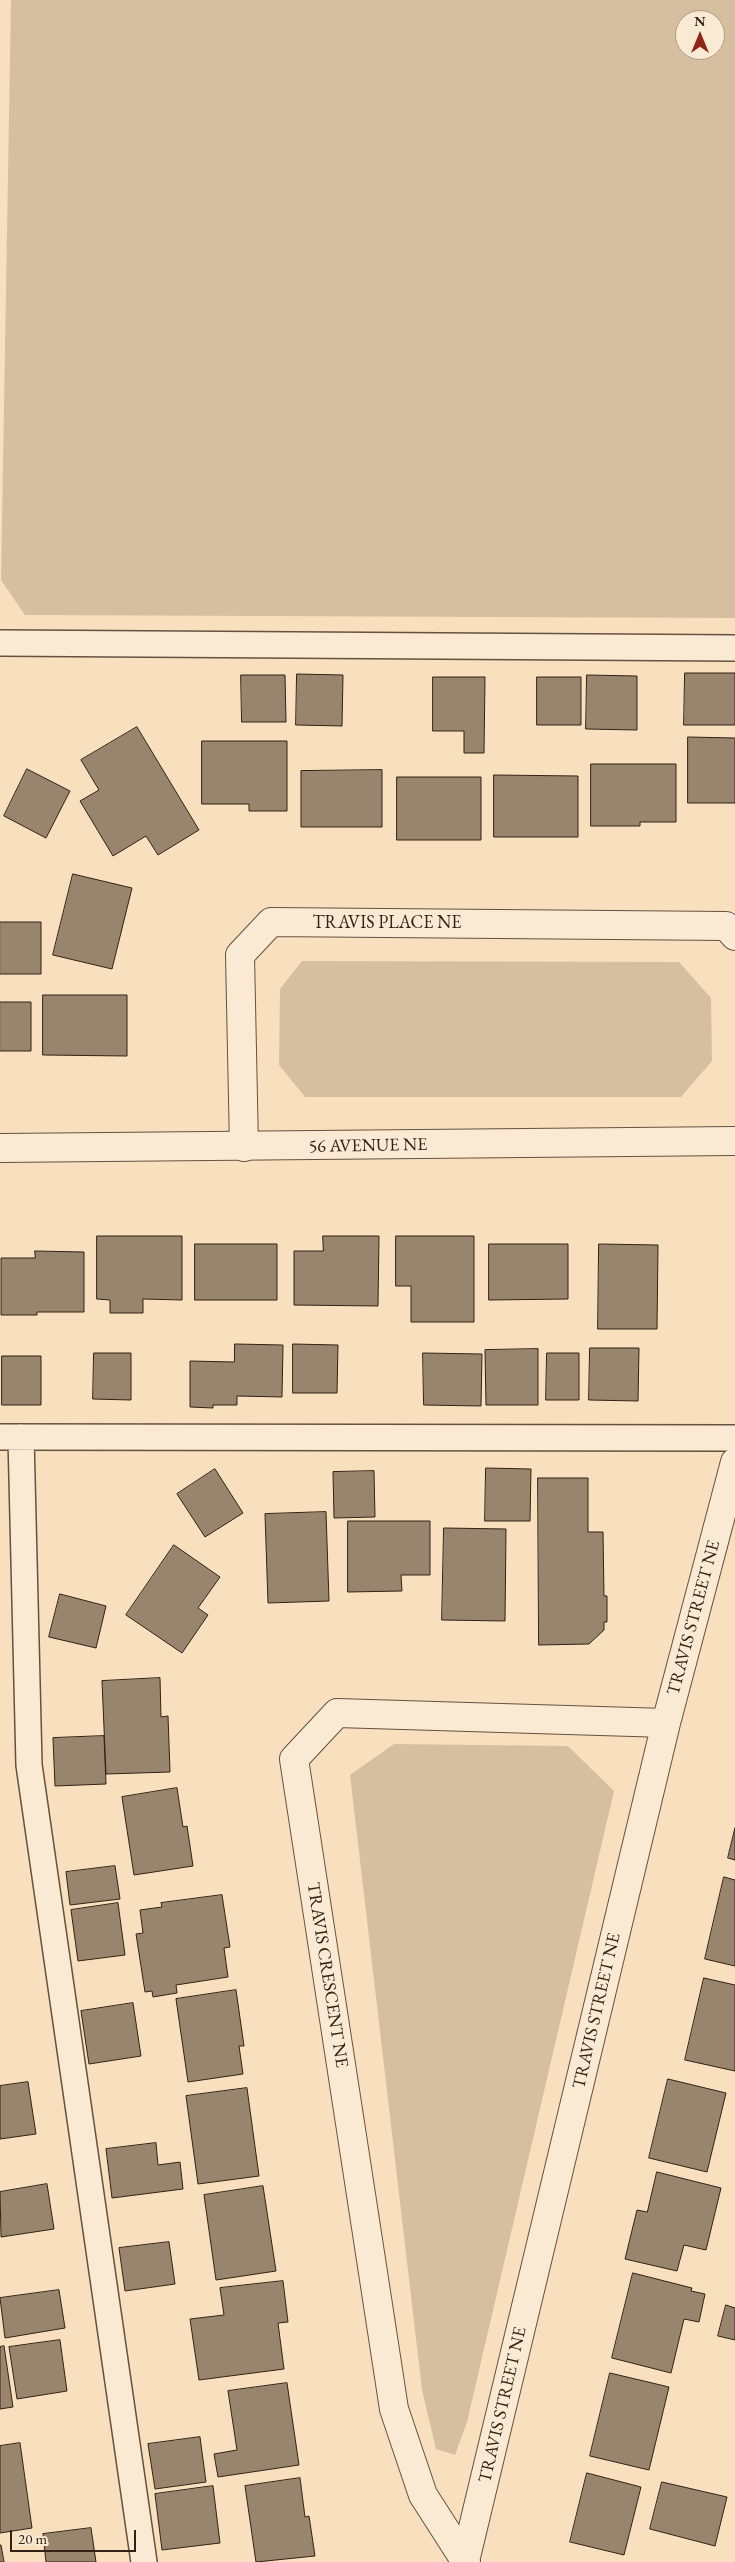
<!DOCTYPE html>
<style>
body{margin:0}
#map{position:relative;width:735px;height:2562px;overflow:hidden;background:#f8dfbd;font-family:"EB Garamond",serif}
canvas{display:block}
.north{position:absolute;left:675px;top:10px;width:50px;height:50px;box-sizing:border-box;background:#faead4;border:1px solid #aa9a88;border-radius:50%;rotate:0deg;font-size:14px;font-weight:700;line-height:20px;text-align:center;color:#322216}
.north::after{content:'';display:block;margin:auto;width:18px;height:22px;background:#8f2418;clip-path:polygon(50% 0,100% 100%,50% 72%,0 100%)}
.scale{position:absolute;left:10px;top:2530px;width:126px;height:22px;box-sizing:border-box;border:2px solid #322216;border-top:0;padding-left:6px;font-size:15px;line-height:18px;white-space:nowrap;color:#322216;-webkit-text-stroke:4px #faead4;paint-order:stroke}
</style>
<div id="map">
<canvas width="735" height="2562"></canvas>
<div class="north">N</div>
<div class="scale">20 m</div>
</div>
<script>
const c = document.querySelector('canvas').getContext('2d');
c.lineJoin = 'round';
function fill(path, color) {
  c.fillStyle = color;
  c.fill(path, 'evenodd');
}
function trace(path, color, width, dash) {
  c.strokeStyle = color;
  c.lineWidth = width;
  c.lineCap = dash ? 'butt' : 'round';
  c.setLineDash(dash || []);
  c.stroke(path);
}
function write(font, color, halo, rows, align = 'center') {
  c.font = font + ' "EB Garamond",serif';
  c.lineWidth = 4;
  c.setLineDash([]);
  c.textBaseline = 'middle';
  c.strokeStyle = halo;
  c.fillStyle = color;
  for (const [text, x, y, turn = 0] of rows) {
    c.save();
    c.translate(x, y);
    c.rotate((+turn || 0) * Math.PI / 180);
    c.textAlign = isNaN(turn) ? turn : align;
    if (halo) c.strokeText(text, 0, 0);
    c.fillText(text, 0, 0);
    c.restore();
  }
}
fill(new Path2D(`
 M 11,0 L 735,0 L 735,618 L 25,615 L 1,580 ZM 685,20 L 715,20 L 715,50 L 685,50 Z
 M 302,961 L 679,962 L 711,998 L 712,1061 L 681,1097 L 305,1097 L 279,1065 L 280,989 Z
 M 394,1744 L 568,1746 L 614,1791 L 467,2422 L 455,2455 L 436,2449 L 422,2390 L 350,1775 Z`), '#d6bfa1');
const building = new Path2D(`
 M 685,673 L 735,673 L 735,725 L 684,725 Z
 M 297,674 L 343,675 L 342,726 L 296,725 Z
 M 241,675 L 285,675 L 286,722 L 242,722 Z
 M 587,675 L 637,676 L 637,730 L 586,729 Z
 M 433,677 L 485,677 L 484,753 L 464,753 L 464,731 L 433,731 Z
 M 537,677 L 581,677 L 581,725 L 537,725 Z
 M 137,727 L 199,830 L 158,855 L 146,836 L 113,856 L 80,801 L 99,790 L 81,760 Z
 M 688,737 L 735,738 L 735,803 L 688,803 Z
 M 202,741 L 287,741 L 287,811 L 249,811 L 249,804 L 202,804 Z
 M 591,764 L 676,764 L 676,822 L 640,822 L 640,826 L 591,826 Z
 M 27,769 L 70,791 L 46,838 L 4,816 Z
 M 382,770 L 382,827 L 301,827 L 301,771 Z
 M 494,775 L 578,776 L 578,837 L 494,837 Z
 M 397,777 L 481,777 L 481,840 L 397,840 Z
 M 73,874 L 132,888 L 112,969 L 53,955 Z
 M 0,922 L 41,922 L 41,974 L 0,974 Z
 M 43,995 L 127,995 L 127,1056 L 43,1055 Z
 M 0,1002 L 31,1002 L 31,1051 L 0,1051 Z
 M 97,1236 L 182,1236 L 182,1300 L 143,1299 L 143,1313 L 110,1313 L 110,1300 L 97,1299 Z
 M 323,1236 L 379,1236 L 378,1306 L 294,1305 L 294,1251 L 323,1251 Z
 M 396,1236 L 474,1236 L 474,1322 L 411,1322 L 411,1286 L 396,1286 Z
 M 195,1244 L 277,1244 L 277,1300 L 195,1300 Z
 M 489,1244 L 568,1244 L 568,1299 L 489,1300 Z
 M 599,1244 L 658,1245 L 657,1329 L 598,1329 Z
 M 35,1251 L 84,1252 L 84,1312 L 37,1312 L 37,1315 L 1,1315 L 1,1258 L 35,1258 Z
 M 235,1344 L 283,1345 L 282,1397 L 237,1396 L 237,1405 L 213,1405 L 213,1408 L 190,1407 L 190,1361 L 234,1362 Z
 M 293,1344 L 338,1345 L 337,1393 L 293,1393 Z
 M 590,1348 L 639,1348 L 638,1401 L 589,1400 Z
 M 538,1349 L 538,1405 L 486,1405 L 485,1350 Z
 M 94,1353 L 131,1353 L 131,1400 L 93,1399 Z
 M 423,1353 L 482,1354 L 481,1406 L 424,1405 Z
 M 547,1353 L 579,1353 L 579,1400 L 546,1400 Z
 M 2,1356 L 41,1356 L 41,1405 L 2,1405 Z
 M 486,1468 L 531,1469 L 530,1521 L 485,1521 Z
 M 215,1469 L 243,1513 L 205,1537 L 177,1494 Z
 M 374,1471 L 375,1517 L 334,1518 L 333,1472 Z
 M 538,1478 L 588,1478 L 588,1532 L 603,1532 L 604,1596 L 607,1596 L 607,1622 L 604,1622 L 604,1630 L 589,1644 L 539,1645 Z
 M 326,1512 L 329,1601 L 268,1603 L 265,1514 Z
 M 348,1521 L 430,1521 L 430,1575 L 401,1575 L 402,1591 L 348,1592 Z
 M 444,1528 L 506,1529 L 505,1621 L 442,1620 Z
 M 174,1545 L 220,1577 L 198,1608 L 208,1615 L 182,1653 L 126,1615 Z
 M 60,1594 L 106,1606 L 96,1648 L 49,1637 Z
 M 160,1678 L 161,1717 L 168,1716 L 170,1772 L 106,1774 L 102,1681 Z
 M 104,1736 L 106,1784 L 55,1786 L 53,1738 Z
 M 177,1788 L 183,1827 L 187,1826 L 193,1866 L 134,1875 L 122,1797 Z
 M 735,1828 L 735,1860 L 728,1858 Z
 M 115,1866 L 120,1899 L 70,1905 L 66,1872 Z
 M 724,1877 L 735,1880 L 735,1966 L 705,1959 Z
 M 222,1895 L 230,1947 L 224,1948 L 228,1977 L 176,1985 L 177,1993 L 153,1997 L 152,1991 L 145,1992 L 136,1934 L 143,1933 L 140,1910 L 162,1907 L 161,1903 Z
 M 118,1903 L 125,1955 L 78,1961 L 71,1910 Z
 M 704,1978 L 735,1985 L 735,2071 L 685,2060 Z
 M 236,1990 L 244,2046 L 239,2046 L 243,2074 L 188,2082 L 176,1999 Z
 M 133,2003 L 141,2056 L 89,2064 L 81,2011 Z
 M 668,2079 L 726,2093 L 707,2172 L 649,2158 Z
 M 28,2082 L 36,2134 L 0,2139 L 0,2086 Z
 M 247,2088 L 259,2176 L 198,2184 L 186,2096 Z
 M 156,2143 L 158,2165 L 180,2162 L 183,2189 L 112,2198 L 106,2149 Z
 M 657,2172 L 721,2188 L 706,2250 L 684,2245 L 677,2271 L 625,2259 L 637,2210 L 647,2212 Z
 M 47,2184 L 54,2229 L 1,2237 L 0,2192 Z
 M 263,2186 L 276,2271 L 216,2280 L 204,2195 Z
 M 169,2242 L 175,2284 L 125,2291 L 119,2248 Z
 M 633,2273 L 692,2288 L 691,2291 L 705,2294 L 699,2322 L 684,2319 L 671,2373 L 612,2358 Z
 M 283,2281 L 288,2322 L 278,2323 L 284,2369 L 199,2380 L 190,2319 L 224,2315 L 220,2288 Z
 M 59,2290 L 65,2328 L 5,2338 L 0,2298 Z
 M 726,2305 L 735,2308 L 735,2340 L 718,2336 Z
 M 60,2340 L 67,2391 L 17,2399 L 9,2347 Z
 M 4,2346 L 13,2407 L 0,2409 L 0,2347 Z
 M 610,2373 L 669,2387 L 649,2470 L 590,2456 Z
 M 287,2383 L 299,2465 L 218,2477 L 214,2454 L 237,2450 L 228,2391 Z
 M 200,2437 L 206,2482 L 155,2489 L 148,2444 Z
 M 20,2443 L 32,2528 L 0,2533 L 0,2446 Z
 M 587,2473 L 641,2487 L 624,2555 L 570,2542 Z
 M 300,2478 L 305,2517 L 309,2516 L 315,2556 L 256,2562 L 245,2486 Z
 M 662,2482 L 727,2497 L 715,2546 L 650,2529 Z
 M 213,2486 L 220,2543 L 162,2550 L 155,2494 Z
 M 91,2528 L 96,2562 L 46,2562 L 43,2534 Z
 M 0,2545 L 1,2545 L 4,2562 L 0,2562 Z`);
fill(building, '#99846d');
trace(building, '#322216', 1);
const service = new Path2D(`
 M 0,643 L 735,648
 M 0,1437 L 735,1438
 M 21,1437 L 29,1765 L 144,2562`);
const minor = new Path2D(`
 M 244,1147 L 240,955 L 271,922 L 726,926 L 735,936
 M 465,2561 L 666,1723 L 735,1462
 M 466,2562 L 423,2495 L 394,2409 L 294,1759 L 337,1713 L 666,1723`);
const tertiary = new Path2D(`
 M 0,1148 L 735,1141`);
trace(service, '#645140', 28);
trace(minor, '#645140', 30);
trace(tertiary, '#645140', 30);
trace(service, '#faead4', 25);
trace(minor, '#faead4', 28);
trace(tertiary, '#faead4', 28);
write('18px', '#322216', '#faead4', [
 ["TRAVIS PLACE NE",387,923],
 ["56 AVENUE NE",368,1146,-1],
 ["TRAVIS STREET NE",694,1618,-75],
 ["TRAVIS CRESCENT NE",327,1975,81],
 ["TRAVIS STREET NE",597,2011,-77],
 ["TRAVIS STREET NE",503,2405,-77]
]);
</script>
